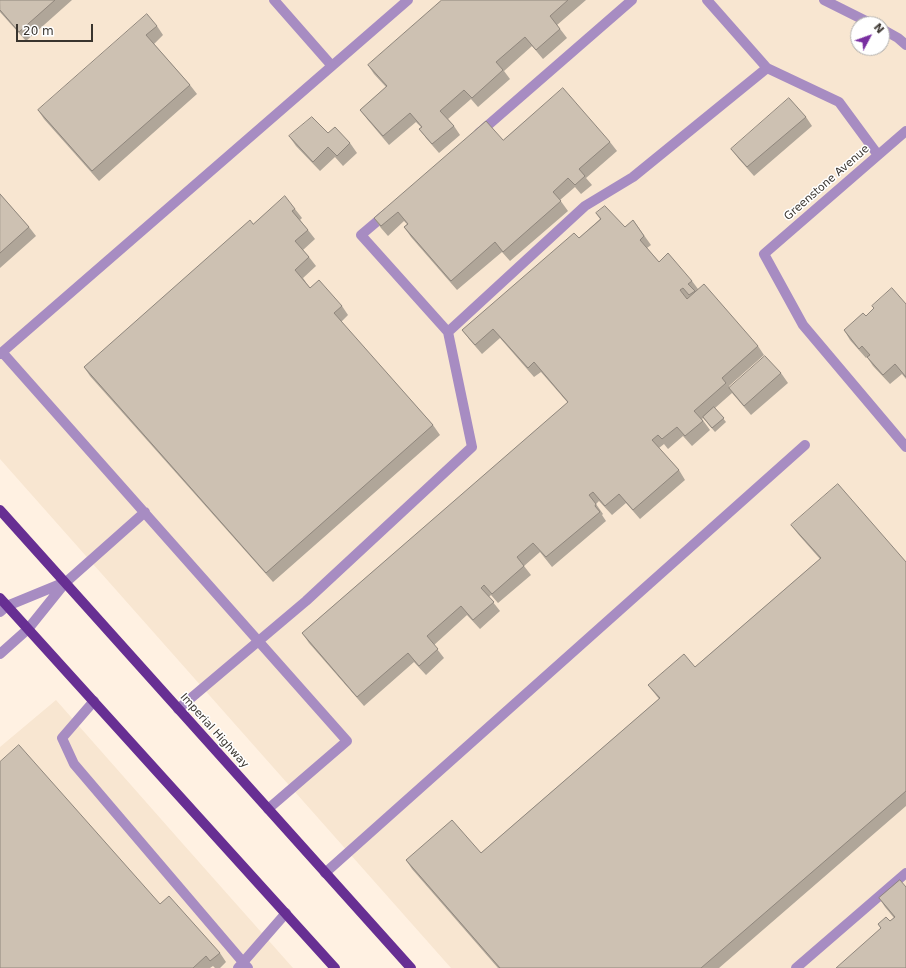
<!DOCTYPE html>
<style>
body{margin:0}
#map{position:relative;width:906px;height:968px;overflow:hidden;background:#fff1e2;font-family:"DejaVu Sans",sans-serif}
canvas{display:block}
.north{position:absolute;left:850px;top:16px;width:40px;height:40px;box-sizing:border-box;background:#fff;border:1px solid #b0aeab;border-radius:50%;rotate:49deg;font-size:11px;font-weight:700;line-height:16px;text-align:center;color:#39342e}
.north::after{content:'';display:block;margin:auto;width:14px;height:18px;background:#792fa1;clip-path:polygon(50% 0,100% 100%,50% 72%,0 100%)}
.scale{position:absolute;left:16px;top:24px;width:77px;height:18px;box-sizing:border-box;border:2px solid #39342e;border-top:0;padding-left:5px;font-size:12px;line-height:14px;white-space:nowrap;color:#39342e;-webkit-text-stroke:3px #fff;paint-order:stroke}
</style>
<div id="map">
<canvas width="906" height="968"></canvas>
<div class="north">N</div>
<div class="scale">20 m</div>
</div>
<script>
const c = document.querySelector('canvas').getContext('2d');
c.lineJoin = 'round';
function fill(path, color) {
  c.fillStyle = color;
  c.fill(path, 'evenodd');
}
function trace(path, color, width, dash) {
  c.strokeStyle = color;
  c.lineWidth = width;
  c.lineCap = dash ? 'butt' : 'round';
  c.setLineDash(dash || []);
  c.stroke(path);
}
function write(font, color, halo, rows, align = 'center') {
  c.font = font + ' "DejaVu Sans",sans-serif';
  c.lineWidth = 3;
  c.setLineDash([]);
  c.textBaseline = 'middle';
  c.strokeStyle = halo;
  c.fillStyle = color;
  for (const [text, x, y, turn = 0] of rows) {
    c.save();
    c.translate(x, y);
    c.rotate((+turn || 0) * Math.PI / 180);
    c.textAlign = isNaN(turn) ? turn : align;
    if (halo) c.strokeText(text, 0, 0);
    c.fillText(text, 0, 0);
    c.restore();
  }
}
fill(new Path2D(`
 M 0,0 L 906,0 L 906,968 L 451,968 L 0,459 ZM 858,24 L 882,24 L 882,48 L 858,48 Z
 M 56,700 L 183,844 L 293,968 L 0,968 L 0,747 Z`), '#f8e6d1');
trace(new Path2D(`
 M 274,0 L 332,66
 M 707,0 L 767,68 L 839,102 L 878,155
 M 824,0 L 872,24
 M 882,29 L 898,38 L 906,45
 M 906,131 L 764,254 L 803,325 L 906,447
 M 479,133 L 632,0
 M 387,213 L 361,235 L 448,332 L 585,206 L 633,177 L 767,68
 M 2,352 L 347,741 L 268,809
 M 0,354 L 408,0
 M 0,612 L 7,606 L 63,583
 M 0,654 L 28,629 L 65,583 L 145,512
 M 94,701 L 62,738 L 74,764 L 248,968
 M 178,709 L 306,601 L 472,447 L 448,332
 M 325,873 L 805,445
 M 238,968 L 286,913
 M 796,968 L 906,873`), '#a78cc2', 10);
trace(new Path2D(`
 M 0,510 L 411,968
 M 0,598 L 335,968`), '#672f93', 10);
fill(new Path2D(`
 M 0,0 L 72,0 L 26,41 L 0,12 Z
 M 442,0 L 586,0 L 557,25 L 567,38 L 543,59 L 532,46 L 504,71 L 510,79 L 478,107 L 471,99 L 448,119 L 454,126 L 460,135 L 439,153 L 426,138 L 419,129 L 421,127 L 416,122 L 389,145 L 367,119 L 360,110 L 386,87 L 374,74 L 368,65 Z
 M 157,26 L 163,35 L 154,44 L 190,85 L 197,94 L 99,181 L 44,119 L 38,110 Z
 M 806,117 L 812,126 L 754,176 L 738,158 L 731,149 Z
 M 328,133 L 350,143 L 357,153 L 343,166 L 335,157 L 320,171 L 296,146 L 289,136 Z
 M 503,140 L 610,142 L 617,151 L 586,178 L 592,185 L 581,194 L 575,187 L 560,200 L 568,211 L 510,261 L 502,252 L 457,290 L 411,237 L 404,227 L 407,224 L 404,221 L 388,236 L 381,228 L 374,218 Z
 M 0,194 L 29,227 L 36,236 L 0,268 Z
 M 295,209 L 302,218 L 300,220 L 308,230 L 315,239 L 303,250 L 309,257 L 316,266 L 303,278 L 310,288 L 342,306 L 348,315 L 341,322 L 433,425 L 440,435 L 273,582 L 90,376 L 84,367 L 253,224 Z
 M 596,213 L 625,227 L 633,220 L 651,245 L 647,248 L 659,262 L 692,281 L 698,289 L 758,346 L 764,355 L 729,386 L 729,387 L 781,373 L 788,383 L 751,415 L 732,393 L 715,408 L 726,422 L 715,432 L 703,418 L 702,419 L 710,430 L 692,446 L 683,436 L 668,449 L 664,444 L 659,448 L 679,470 L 685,480 L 640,519 L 626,503 L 612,515 L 599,501 L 596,504 L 603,514 L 602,515 L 606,521 L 552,567 L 540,552 L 524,566 L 531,575 L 498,603 L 491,595 L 489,597 L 500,611 L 480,629 L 467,615 L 434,645 L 444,658 L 426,675 L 414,662 L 364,706 L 309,643 L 302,633 L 568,403 L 541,372 L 534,377 L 500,338 L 482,354 L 469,339 L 462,330 L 579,238 L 600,219 Z
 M 906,304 L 906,379 L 902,374 L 890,384 L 873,366 L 867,357 L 869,355 L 866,358 L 850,340 L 844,330 L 866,316 L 874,309 L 872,306 Z
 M 791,525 L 906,562 L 906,806 L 719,968 L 498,968 L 412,869 L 406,860 L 481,853 L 659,699 L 648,685 L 695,667 L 820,559 L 798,534 Z
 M 906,887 L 906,968 L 878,924 L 890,921 L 894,918 L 885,907 L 879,898 Z
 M 160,904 L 220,953 L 226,962 L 220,968 L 215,968 L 213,966 L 210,968 L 0,968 Z`), '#b0a699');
const building = new Path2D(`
 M 0,0 L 55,0 L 19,32 L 0,10 Z
 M 442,0 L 568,0 L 550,16 L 560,29 L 536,50 L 525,37 L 496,62 L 503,70 L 472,98 L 464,90 L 440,111 L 454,126 L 432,144 L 419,129 L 422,127 L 410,113 L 383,136 L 360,110 L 387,86 L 368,65 Z
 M 147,14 L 157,26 L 146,35 L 190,85 L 92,171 L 38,110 Z
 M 563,88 L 610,142 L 579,169 L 585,176 L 575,185 L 568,178 L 553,192 L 561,201 L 503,252 L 495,242 L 451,281 L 404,227 L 408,224 L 398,212 L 381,226 L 374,218 L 486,121 L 503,140 Z
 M 789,98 L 806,117 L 747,167 L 731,149 Z
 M 312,117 L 328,133 L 335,127 L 350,143 L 337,156 L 328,147 L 313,162 L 289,136 Z
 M 0,194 L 29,227 L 0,253 Z
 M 285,196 L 295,209 L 292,211 L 308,230 L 295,241 L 309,257 L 295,270 L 310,288 L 319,280 L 342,306 L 334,313 L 433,425 L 266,573 L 84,367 L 250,220 L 253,224 Z
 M 605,206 L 625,227 L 633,220 L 644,236 L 640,240 L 659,262 L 668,253 L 692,281 L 688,284 L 695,291 L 689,295 L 683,288 L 680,290 L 687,299 L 704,284 L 758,346 L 722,378 L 726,383 L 694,411 L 703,421 L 685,436 L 677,427 L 662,439 L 658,435 L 652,440 L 679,470 L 633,510 L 619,494 L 605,506 L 593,492 L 589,495 L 596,504 L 595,506 L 600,512 L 546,557 L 533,543 L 517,557 L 524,566 L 492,594 L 484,585 L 481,588 L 494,602 L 473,620 L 461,606 L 427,636 L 438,649 L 419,666 L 408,653 L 357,697 L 302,633 L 568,402 L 534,362 L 528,368 L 493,329 L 475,345 L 462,330 L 574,233 L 579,238 L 601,219 L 596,213 Z
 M 892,288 L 906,304 L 906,377 L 895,364 L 883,375 L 867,357 L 870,355 L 862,346 L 859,349 L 844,330 L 863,313 L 866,316 L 874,308 L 872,306 Z
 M 765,356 L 781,373 L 744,406 L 729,388 Z
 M 714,407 L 724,418 L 712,428 L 703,417 Z
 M 838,484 L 906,562 L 906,791 L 701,968 L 500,968 L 406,860 L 452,820 L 481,853 L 660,698 L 648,685 L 684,654 L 695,667 L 821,558 L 791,525 Z
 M 19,745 L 160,904 L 169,896 L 220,953 L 210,961 L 206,956 L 193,968 L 0,968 L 0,762 Z
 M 900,880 L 906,887 L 906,968 L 836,968 L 881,928 L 878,924 L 886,917 L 890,921 L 895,917 L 879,898 Z`);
fill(building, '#cdc1b2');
trace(building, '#90877d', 1);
write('11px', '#39342e', '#fff', [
 ["Greenstone Avenue",827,183,-41],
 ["Imperial Highway",214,731,48]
]);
</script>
